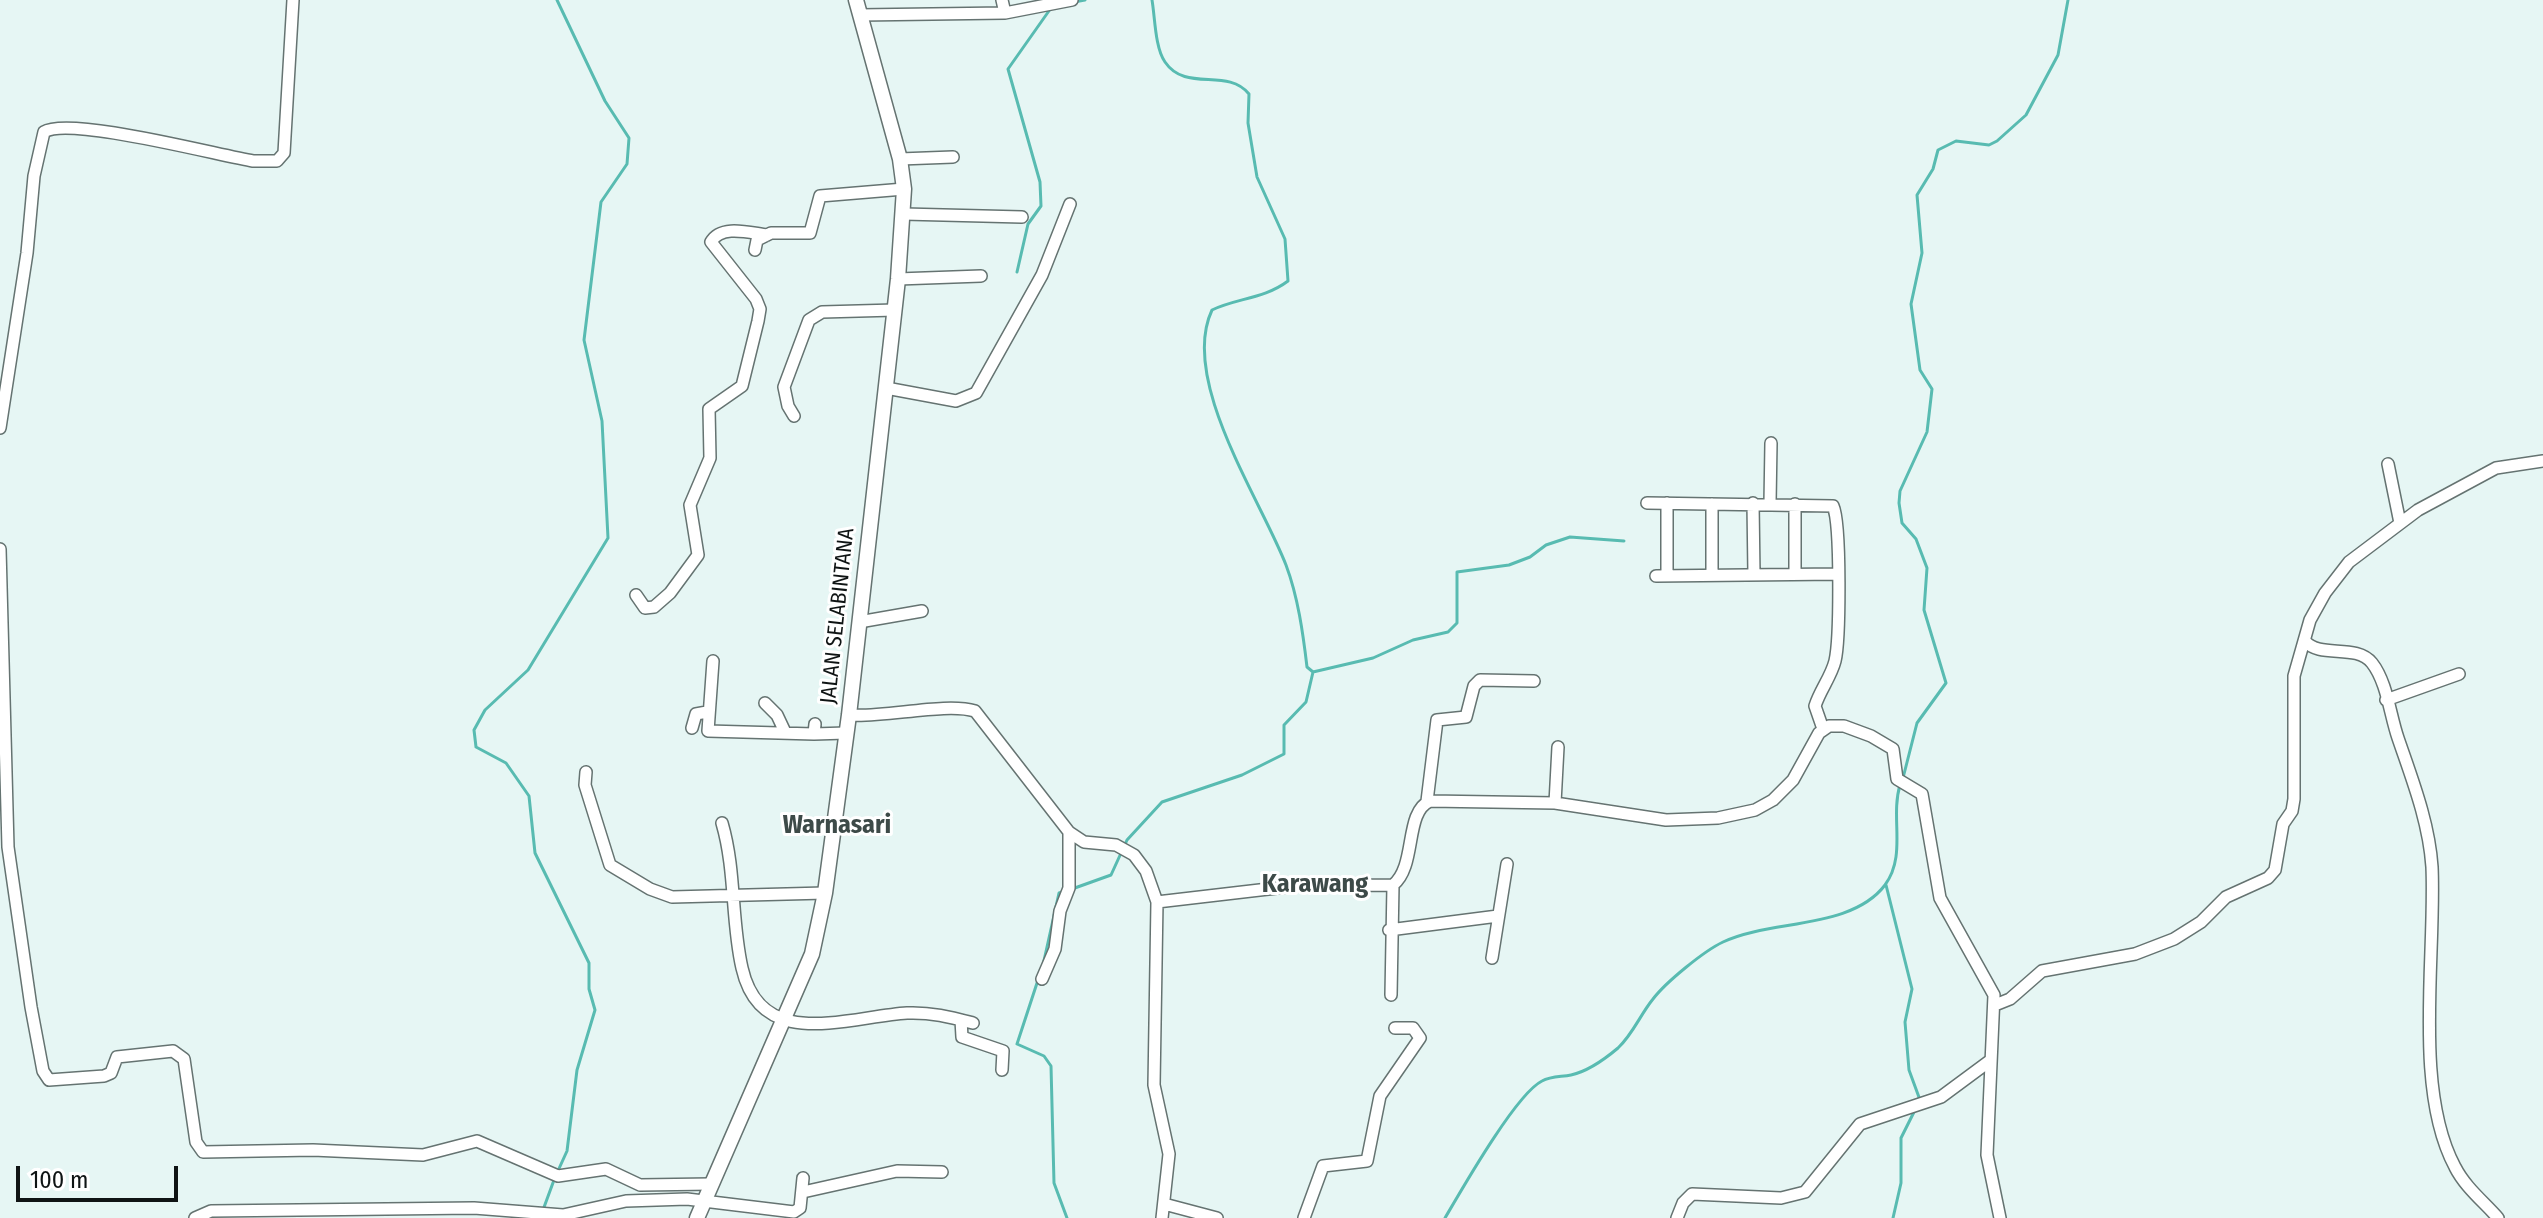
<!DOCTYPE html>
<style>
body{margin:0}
#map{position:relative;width:2543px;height:1218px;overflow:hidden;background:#e6f6f4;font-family:"Fira Sans Condensed",sans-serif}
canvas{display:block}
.scale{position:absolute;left:16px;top:1166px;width:162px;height:36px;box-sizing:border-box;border:4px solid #0f1414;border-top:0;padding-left:10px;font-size:24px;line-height:28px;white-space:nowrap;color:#0f1414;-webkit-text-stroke:6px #fff;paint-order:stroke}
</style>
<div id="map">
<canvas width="2543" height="1218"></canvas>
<div class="scale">100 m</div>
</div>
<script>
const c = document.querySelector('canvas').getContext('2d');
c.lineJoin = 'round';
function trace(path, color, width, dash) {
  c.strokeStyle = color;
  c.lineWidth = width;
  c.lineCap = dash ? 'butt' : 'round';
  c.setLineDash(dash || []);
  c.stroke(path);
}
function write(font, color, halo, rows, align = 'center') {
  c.font = font + ' "Fira Sans Condensed",sans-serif';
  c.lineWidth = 6;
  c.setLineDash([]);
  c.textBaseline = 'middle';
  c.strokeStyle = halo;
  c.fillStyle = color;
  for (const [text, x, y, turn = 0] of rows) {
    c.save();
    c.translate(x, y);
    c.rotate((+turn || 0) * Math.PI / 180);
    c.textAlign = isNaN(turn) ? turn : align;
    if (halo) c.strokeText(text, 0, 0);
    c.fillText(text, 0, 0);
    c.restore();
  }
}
trace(new Path2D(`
 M 557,0 L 605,101 L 629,138 L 627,164 L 601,202 L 584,340 L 602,421 L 608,538 L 528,670 L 485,710 L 474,730 L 476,747 L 506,763 L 529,796 L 535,853 L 589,963 L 589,989 L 595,1010 L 577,1070 L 567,1151 L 557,1173
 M 1152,0 C 1155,17 1155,48 1165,62 C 1186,93 1227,67 1249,94 L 1248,123 L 1257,177 L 1285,239 L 1288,281 C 1264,299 1237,298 1212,310 C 1179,380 1261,500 1286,565 C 1298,597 1303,633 1307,667 L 1313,672
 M 1074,2 L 1085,0
 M 1017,272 L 1028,224 L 1041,206 L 1040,182 L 1008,69 L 1051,8
 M 1313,672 L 1373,658 L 1413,640 L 1448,632 L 1457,623 L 1457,572 L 1509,565 L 1530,557 L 1546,545 L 1570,537 L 1624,541
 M 1903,778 L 1917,723 L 1946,683 L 1924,610 L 1927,568 L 1916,539 L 1902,523 L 1899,503 L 1900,491 L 1927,432 L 1932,389 L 1920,370 L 1911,304 L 1922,253 L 1917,195 L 1933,169 L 1938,150 L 1956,141 L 1989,145 L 1997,141 L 2026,115 L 2058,55 L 2068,0
 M 1886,885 L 1912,989 L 1905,1022 L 1909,1070 L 1920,1100
 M 1072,889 L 1111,875 L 1127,840 L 1162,802 L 1242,775 L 1284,754 L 1284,725 L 1306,702 L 1313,672
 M 1043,965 L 1059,893 L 1065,891
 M 1038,980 L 1017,1044 L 1044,1056 L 1051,1066 L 1054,1183 L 1067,1218
 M 543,1210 L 554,1180
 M 1445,1218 C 1462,1189 1516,1094 1542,1081 C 1551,1076 1561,1077 1571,1075 C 1589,1071 1605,1059 1618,1048 C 1633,1034 1640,1015 1653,999 C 1666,982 1704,951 1723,942 C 1771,919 1851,930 1885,885 C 1907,855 1890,818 1900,785
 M 1893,1218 L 1901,1183 L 1901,1138 L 1915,1110`), '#58bbb1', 3);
const minor = new Path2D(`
 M 1005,13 L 1072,0
 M 860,15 L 1005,13 L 1002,0
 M 900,159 L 953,157
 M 904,214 L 1022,217
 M 755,250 L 757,240 L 771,233 L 810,233 L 820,196 L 904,189
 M 898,279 L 981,276
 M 886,388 L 956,401 L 976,393 L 1042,275 L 1070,204
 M 794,416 L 788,406 L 784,387 L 809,320 L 822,312 L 895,310
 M 0,428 L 27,253 L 34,176 L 44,132 C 69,116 217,155 253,161 L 277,161 L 284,153 L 293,0
 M 2388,464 L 2400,523
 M 1647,503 L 1833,506 C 1841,523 1840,640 1835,661 C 1831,677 1820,690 1815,706 L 1823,729
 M 1667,503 L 1667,575
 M 1753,503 L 1754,575
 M 1770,503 L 1771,443
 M 0,549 L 8,847 L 31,1007 L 43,1071 L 49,1080 L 104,1076 L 111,1073 L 117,1057 L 173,1051 L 184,1059 L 196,1142 L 203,1152 L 313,1150 L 423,1155 L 477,1141 L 558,1176 L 606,1169 L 640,1185 L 711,1184
 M 1795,574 L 1795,504
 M 1712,575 L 1712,504
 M 1656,576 L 1837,574
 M 636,595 L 645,608 L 654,607 L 670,593 L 698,555 L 690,505 L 710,458 L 709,409 L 742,386 L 758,321 L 760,309 L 756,299 L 711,242 C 721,224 750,233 767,235
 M 859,622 L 922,611
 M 2305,641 C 2320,659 2356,643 2372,663 C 2387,682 2390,715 2398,738 C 2412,779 2429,822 2432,867 C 2436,956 2413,1089 2455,1167 C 2465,1187 2484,1202 2498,1218
 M 713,661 L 708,731 L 814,734
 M 2386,700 L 2459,674
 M 765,703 L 777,715 L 785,732
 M 849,715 C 884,718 946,702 975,711 L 1069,832 L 1084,842 L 1116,845 L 1134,855 L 1146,871 L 1157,902 L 1154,1085 L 1169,1154 L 1162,1218
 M 815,724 L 814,734 L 846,733
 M 692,728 L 696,714 L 707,712
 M 586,772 L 585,785 L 610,865 L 650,889 L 672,897 L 825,893
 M 1427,801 L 1437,720 L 1466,717 L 1474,686 L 1480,680 L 1534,681
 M 1555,803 L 1558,747
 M 722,823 C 736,871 731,920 742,968 C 761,1052 847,1017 907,1013 C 931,1012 950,1017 973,1023
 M 1157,902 L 1294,886 L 1393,885 C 1417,866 1404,812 1430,801 L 1555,803 L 1666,820 L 1718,818 L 1755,810 L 1773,800 L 1793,780 L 1819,733 L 1829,726 L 1844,726 L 1871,736 L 1893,749 L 1897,779 L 1922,794 L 1940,898 L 1994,995 L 1987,1155 L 2000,1218
 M 1389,930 L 1498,916
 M 1492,958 L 1507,864
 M 1042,979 L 1055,949 L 1060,911 L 1069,888 L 1069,832
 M 1391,995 L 1393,885
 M 1995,1005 L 2010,999 L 2042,971 L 2135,954 L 2174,939 L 2201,922 L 2226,897 L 2268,878 L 2275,870 L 2283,824 L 2292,811 L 2294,799 L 2294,676 L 2310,620 L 2325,593 L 2349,562 L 2418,510 L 2496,468 L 2543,461
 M 961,1020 L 962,1037 L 1003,1051 L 1002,1070
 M 803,1192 L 897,1171 L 942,1172
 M 1164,1204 L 1217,1218
 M 195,1218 L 211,1211 L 474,1208 L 563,1215 L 626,1201 L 687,1199 L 794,1212 L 800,1208 L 803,1178
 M 1304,1218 L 1323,1166 L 1367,1161 L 1380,1096 L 1420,1038 L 1413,1028 L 1395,1028
 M 1677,1218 L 1683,1203 L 1692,1194 L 1781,1198 L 1805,1192 L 1860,1124 L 1941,1097 L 1991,1060`);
const tertiary = new Path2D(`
 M 697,1218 L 812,954 L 825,893 L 849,715 L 898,279 L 904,189 L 900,159 L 856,0`);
trace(minor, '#657371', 14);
trace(tertiary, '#657371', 17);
trace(minor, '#fff', 11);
trace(tertiary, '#fff', 14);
write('22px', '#0f1414', '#fff', [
 ["JALAN SELABINTANA",838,616,-84]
]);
write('bold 26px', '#3d4a48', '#fff', [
 ["Warnasari",837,826],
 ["Karawang",1315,885]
]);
</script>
